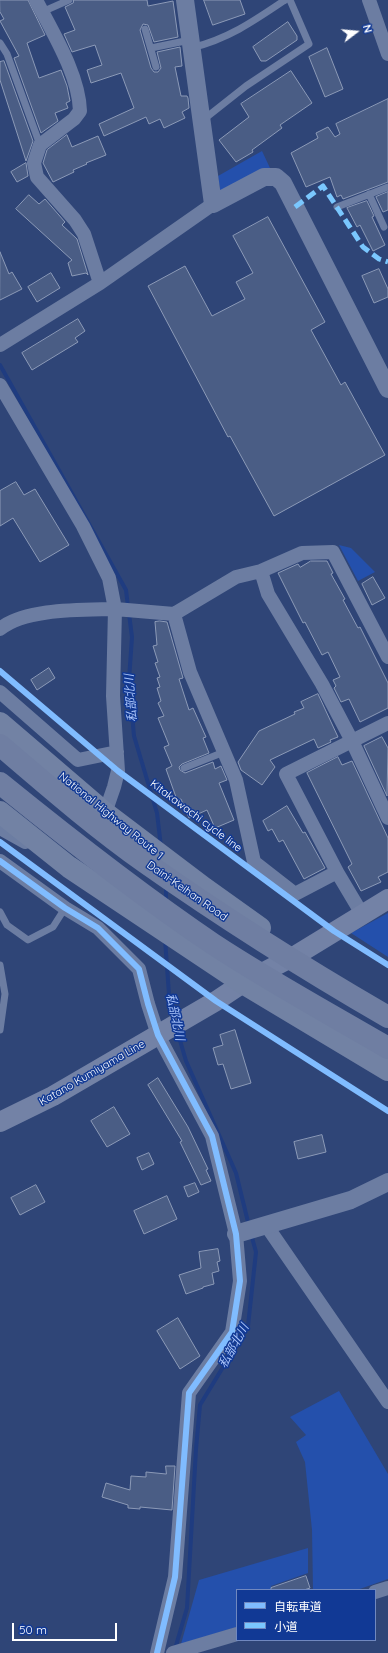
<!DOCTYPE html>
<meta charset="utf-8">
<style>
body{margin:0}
#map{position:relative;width:388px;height:1653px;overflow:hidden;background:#2f4577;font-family:Quicksand,"Noto Sans JP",sans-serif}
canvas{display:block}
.legend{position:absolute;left:236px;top:1589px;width:140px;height:52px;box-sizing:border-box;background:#113995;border:1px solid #7088bf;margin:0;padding:5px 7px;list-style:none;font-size:12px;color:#fff}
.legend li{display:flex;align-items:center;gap:8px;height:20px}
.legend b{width:20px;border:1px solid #7088bf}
.north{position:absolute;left:336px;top:12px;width:40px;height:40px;-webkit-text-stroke:3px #113995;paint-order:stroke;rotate:74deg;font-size:11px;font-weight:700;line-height:16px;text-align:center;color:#fff}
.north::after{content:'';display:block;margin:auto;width:14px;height:18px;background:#fff;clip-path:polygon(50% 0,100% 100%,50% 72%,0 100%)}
.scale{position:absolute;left:12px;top:1623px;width:105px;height:18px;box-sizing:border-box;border:2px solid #fff;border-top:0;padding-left:5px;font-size:12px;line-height:14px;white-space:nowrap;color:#fff;-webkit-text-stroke:3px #113995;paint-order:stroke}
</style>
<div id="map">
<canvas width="388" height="1653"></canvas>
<ul class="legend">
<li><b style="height:5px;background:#80bcff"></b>自転車道</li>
<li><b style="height:5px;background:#7ac7fe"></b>小道</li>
</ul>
<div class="north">N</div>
<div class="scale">50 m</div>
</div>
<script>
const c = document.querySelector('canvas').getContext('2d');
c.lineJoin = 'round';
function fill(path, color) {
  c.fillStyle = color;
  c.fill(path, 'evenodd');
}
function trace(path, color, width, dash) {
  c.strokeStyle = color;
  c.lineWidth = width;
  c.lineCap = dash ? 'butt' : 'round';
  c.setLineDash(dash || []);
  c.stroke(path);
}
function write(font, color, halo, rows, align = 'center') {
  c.font = font + ' Quicksand,"Noto Sans JP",sans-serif';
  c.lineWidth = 3;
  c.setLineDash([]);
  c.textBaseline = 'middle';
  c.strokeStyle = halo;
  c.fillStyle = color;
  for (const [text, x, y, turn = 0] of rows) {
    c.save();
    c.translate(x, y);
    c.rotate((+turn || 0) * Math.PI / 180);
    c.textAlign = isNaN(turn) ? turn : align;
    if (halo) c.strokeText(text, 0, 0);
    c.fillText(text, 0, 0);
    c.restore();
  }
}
fill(new Path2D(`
 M 262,151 L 270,168 L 221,195 L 218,176 Z
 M 339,545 L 351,548 L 375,572 L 358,581 Z
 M 388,913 L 388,957 L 351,933 Z
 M 339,1391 L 388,1474 L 388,1579 L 357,1590 L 313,1590 L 312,1530 L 305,1462 L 296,1442 L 306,1435 L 290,1417 Z
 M 308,1548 L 308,1573 L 271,1586 L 272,1590 L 237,1590 L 237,1627 L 181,1644 L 199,1580 Z`), '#2450ac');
trace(new Path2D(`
 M 0,365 L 126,590 L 128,607
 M 129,614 L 132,637 L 129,680 L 134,736 L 157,813 L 161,847
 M 166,902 L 166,885
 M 165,939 L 170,1008 L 174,1020
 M 177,1030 L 186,1061 L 236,1173 L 249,1226
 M 175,1649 L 187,1608 L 196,1449 L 200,1405 L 248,1326 L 256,1252 L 251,1234`), '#1f3c80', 4);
const building = new Path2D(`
 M 0,0 L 28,0 L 45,35 L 27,43 L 39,78 L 61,70 L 67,86 L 70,101 L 66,103 L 68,108 L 55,113 L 58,121 L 41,133 L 14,58 L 19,56 L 0,21 L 4,19 L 0,12 Z
 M 74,0 L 147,0 L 148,6 L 173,1 L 178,37 L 154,42 L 148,25 L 143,24 L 140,30 L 151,68 L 154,72 L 158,72 L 161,68 L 157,52 L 180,47 L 182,66 L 175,67 L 181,96 L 187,96 L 188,98 L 189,108 L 182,112 L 185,118 L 164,128 L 160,119 L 149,124 L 146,117 L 104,136 L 99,124 L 134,108 L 121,73 L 91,83 L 87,70 L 102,65 L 95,45 L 72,52 L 64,34 L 75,30 L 65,7 L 73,3 Z
 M 204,0 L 240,0 L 245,14 L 213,25 Z
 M 288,22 L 297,36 L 297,40 L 266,61 L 261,61 L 253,47 Z
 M 327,48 L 343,89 L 325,97 L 309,57 Z
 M 4,61 L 33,141 L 26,161 L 0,80 L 0,62 Z
 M 291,71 L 312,103 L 280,125 L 282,128 L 252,150 L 253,152 L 236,162 L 219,140 L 249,117 L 241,104 Z
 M 388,99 L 388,182 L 343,199 L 341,195 L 337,197 L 330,177 L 306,187 L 291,153 L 318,138 L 316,133 L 328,127 L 335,137 L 340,134 L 336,124 Z
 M 67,135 L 72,147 L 98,136 L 106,155 L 86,163 L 87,164 L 73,170 L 74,172 L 53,182 L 43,163 L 47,150 Z
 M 26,163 L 28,176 L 17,182 L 11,172 Z
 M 388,192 L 388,210 L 383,212 L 376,197 Z
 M 29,195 L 39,204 L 45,199 L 65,222 L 62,225 L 77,239 L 88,275 L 86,273 L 72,276 L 68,263 L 72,260 L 16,209 Z
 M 367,201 L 374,216 L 372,217 L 385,245 L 373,251 L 360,225 L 357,227 L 347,208 Z
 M 268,217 L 325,322 L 311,330 L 341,385 L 345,382 L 385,455 L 274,516 L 230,436 L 228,437 L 148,286 L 185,266 L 212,316 L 245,299 L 236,282 L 253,273 L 233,236 Z
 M 0,252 L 9,274 L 12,272 L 22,289 L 0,300 Z
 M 379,269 L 388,289 L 388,297 L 374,303 L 362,276 Z
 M 51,273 L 60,288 L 37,302 L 28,287 Z
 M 78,319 L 85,331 L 75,338 L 78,342 L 32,370 L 22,353 Z
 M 16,482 L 24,495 L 35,489 L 69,545 L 40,562 L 13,518 L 0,526 L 0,491 Z
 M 311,561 L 327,561 L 333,573 L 331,574 L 345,599 L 343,600 L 358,628 L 360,627 L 388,683 L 388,708 L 360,722 L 349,699 L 341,702 L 334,688 L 336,686 L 333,680 L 340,677 L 328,652 L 322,655 L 305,622 L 303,623 L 278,573 L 298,564 L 300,567 Z
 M 373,577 L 385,598 L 372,605 L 362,584 Z
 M 160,621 L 167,622 L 183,678 L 179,679 L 189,710 L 193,708 L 206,737 L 203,738 L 209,753 L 182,764 L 179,767 L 180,770 L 185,773 L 213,762 L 215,769 L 221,766 L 227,780 L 219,783 L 234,820 L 215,828 L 207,810 L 189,818 L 181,799 L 177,800 L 166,769 L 172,766 L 164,747 L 169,745 L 158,718 L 164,716 L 158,703 L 161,701 L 157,688 L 160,687 L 157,678 L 160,677 L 155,663 L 158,662 L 153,646 L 157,645 L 155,622 Z
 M 49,668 L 55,678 L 37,690 L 31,680 Z
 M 318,694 L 338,737 L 330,740 L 331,742 L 318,748 L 314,739 L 270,760 L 275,767 L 262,785 L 241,770 L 238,762 L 259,731 L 295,714 L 294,712 L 304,708 L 301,702 Z
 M 382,737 L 388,748 L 387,796 L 364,746 Z
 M 338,757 L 342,765 L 352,761 L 388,838 L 388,872 L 378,877 L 381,882 L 361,891 L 348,867 L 352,864 L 307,773 Z
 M 287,806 L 303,833 L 305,832 L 325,868 L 304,879 L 283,840 L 279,842 L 272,829 L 268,831 L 263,821 Z
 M 235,1030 L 251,1083 L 231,1089 L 223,1064 L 218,1065 L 213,1048 L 223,1045 L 220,1035 Z
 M 158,1078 L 188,1127 L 208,1169 L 206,1170 L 211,1181 L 201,1185 L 180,1142 L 182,1141 L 148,1085 Z
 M 114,1107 L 130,1134 L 107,1147 L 91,1121 Z
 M 322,1135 L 326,1152 L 298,1159 L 294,1142 Z
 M 149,1153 L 154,1164 L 142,1170 L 137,1158 Z
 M 195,1183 L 199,1192 L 188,1197 L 184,1187 Z
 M 36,1185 L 45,1202 L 20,1215 L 11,1198 Z
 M 167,1196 L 177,1219 L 144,1234 L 134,1211 Z
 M 218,1249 L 220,1261 L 217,1262 L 219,1271 L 212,1273 L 214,1284 L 203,1287 L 203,1288 L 186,1294 L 179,1275 L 201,1268 L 199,1252 Z
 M 178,1318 L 200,1356 L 180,1369 L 157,1331 Z
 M 166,1466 L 175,1466 L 172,1510 L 140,1507 L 140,1509 L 128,1508 L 128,1505 L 102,1497 L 106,1483 L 130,1490 L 131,1476 L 146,1477 L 146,1472 L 166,1474 Z
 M 306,1576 L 310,1588 L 304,1590 L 271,1590 L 271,1588 Z`);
fill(building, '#4a5d85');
trace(building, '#8c9ab7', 1);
trace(new Path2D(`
 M 42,12 L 69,0
 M 145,29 L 156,67
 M 0,43 L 7,54 L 40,145
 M 151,48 L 190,40
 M 191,48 C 228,39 254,21 285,0
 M 203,120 L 246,86 L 309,44 L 290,0
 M 369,194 L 384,227
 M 337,207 L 388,187
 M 184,768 L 224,752
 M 0,912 L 7,925 L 28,940 L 53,927 L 65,908
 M 0,965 L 5,994 L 0,1030`), '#6c7da2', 7);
trace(new Path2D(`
 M 36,0 C 53,33 79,75 80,111 L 74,119 L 40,145 L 34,163 L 37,177 L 75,220 L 84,234 L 100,283
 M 369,0 L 388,54
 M 0,345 L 100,283 L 213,204
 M 0,385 L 83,526 L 109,578 L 115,609 C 83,610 25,608 0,629
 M 261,571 L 268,594 L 322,684 L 352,741 L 388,818
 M 174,614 L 190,672 L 236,780 L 254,862 L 295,894 L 337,872 L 286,774 L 388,723
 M 0,692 L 78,760 L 117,752
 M 105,813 L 114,787 L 118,771 L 113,696 L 115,609 L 174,614 L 236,577 L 261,571 L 302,553 L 333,552 L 388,657
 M 0,828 L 25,842
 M 0,861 L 65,908 L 98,928 L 139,969 L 148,1004 L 158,1035 L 212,1136 L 236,1234 L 240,1281 L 232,1332 L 189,1393 L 175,1577 L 157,1653
 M 337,872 L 362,914
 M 266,1225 L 388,1402
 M 375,1592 L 388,1588
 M 173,1653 L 237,1634`), '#6c7da2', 14);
trace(new Path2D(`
 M 185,0 L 213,204 L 264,177 L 276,177 L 283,183 L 388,389
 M 236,1234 L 351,1200 L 388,1182`), '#6c7da2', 18);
trace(new Path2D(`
 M 0,1122 L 53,1096 L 216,1001 L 243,983 L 298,954 L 388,899`), '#7382a6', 20);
trace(new Path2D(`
 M 0,723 L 105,813 L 204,888 L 260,928
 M 0,812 L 69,867 L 243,983 L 388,1070`), '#7282a4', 22);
trace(new Path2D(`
 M 0,745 C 48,786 95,827 146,863 C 224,918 305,969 388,1017
 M 0,783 C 69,839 139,894 213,944 C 269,981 330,1014 388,1048`), '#6f7ea2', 22);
trace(new Path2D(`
 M 295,207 L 323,186 L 363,247 L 379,259 L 388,262`), '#7ac7fe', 5, [10, 5]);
trace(new Path2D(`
 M 0,671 L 118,771 L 334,931 L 388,965
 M 0,842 L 216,1001 L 388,1111
 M 0,861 L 65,908 L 98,928 L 139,969 L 148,1004 L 158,1035 L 212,1136 L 236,1234 L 240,1281 L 232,1332 L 189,1393 L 175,1577 L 157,1653`), '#80bcff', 6);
write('11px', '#fff', '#113995', [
 ["National Highway Route 1",111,816,39],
 ["Kitakawachi cycle line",196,816,37],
 ["Daini-Keihan Road",187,891,35],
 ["Katano Kumiyama Line",92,1073,-30]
]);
write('italic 12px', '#abc5fa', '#113995', [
 ["私部北川",131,698,-94],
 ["私部北川",175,1017,78],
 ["私部北川",234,1346,-61]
]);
</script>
